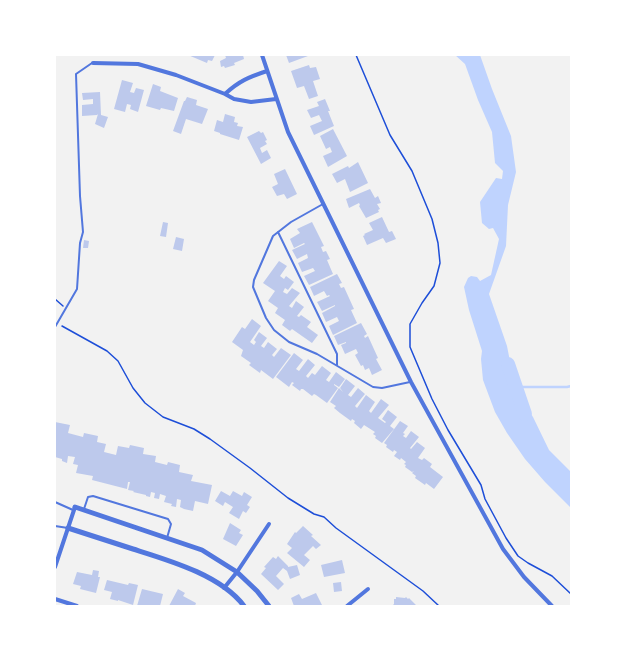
<!DOCTYPE html>
<style>
body{margin:0}
#map{position:relative;width:626px;height:661px;overflow:hidden;background:#f2f2f2;font-family:Montserrat,sans-serif}
canvas{display:block}
.frame{position:absolute;inset:0;border:56px solid #fff;pointer-events:none}
</style>
<div id="map">
<canvas width="626" height="661"></canvas>
<div class="frame"></div>
</div>
<script>
const c = document.querySelector('canvas').getContext('2d');
c.lineJoin = 'round';
function fill(path, color) {
  c.fillStyle = color;
  c.fill(path, 'evenodd');
}
function trace(path, color, width, dash) {
  c.strokeStyle = color;
  c.lineWidth = width;
  c.lineCap = dash ? 'butt' : 'round';
  c.setLineDash(dash || []);
  c.stroke(path);
}
fill(new Path2D(`
 M 455,55 L 480,55 L 492,89 L 511,136 L 516,172 L 508,205 L 506,246 L 489,294 L 507,346 L 516,392 L 533,417 L 549,450 L 571,472 L 571,508 L 545,482 L 525,459 L 507,433 L 495,412 L 483,380 L 481,359 L 482,351 L 469,310 L 464,287 L 468,278 L 471,276 L 477,277 L 480,281 L 491,275 L 499,239 L 493,228 L 489,229 L 482,223 L 480,202 L 496,178 L 502,179 L 503,171 L 495,163 L 492,132 L 478,100 L 465,64 Z`), '#bfd3fe');
trace(new Path2D(`
 M 516,387 L 567,387 L 571,386`), '#bfd3fe', 2.5);
trace(new Path2D(`
 M 508,364 L 525,414`), '#bfd3fe', 14);
fill(new Path2D(`
 M 188,55 L 215,55 L 212,61 L 208,60 L 207,63 Z
 M 225,55 L 243,55 L 244,59 L 234,63 L 235,65 L 225,68 L 224,66 L 221,67 L 220,61 L 226,58 Z
 M 286,55 L 308,55 L 308,56 L 289,63 Z
 M 309,65 L 310,68 L 316,67 L 320,79 L 313,81 L 318,96 L 309,99 L 304,86 L 297,88 L 291,71 Z
 M 122,80 L 133,83 L 130,92 L 134,93 L 136,88 L 144,90 L 138,112 L 130,109 L 131,105 L 127,104 L 125,112 L 114,109 Z
 M 153,84 L 161,87 L 160,91 L 178,98 L 174,111 L 161,108 L 160,110 L 146,106 Z
 M 100,92 L 101,115 L 108,117 L 104,128 L 95,124 L 98,114 L 97,115 L 82,116 L 82,105 L 93,104 L 93,99 L 83,100 L 82,93 Z
 M 187,97 L 197,100 L 196,105 L 208,109 L 202,124 L 186,119 L 181,134 L 173,131 L 184,101 L 185,101 Z
 M 325,99 L 330,111 L 328,111 L 334,126 L 314,135 L 310,126 L 322,121 L 319,115 L 311,118 L 307,110 L 319,106 L 317,102 Z
 M 225,114 L 235,117 L 234,122 L 238,123 L 237,126 L 243,127 L 239,140 L 220,134 L 220,133 L 214,131 L 217,120 L 223,122 Z
 M 333,129 L 347,156 L 328,167 L 323,156 L 332,152 L 330,147 L 326,149 L 320,136 Z
 M 259,131 L 261,133 L 263,132 L 267,140 L 265,141 L 267,144 L 260,148 L 262,153 L 267,150 L 271,158 L 261,164 L 247,137 Z
 M 358,162 L 368,183 L 350,192 L 345,179 L 337,183 L 332,174 L 348,166 L 349,168 Z
 M 285,169 L 297,194 L 287,199 L 284,194 L 277,196 L 272,187 L 278,184 L 274,174 Z
 M 370,189 L 375,198 L 378,196 L 381,203 L 377,204 L 380,209 L 378,210 L 379,212 L 366,218 L 359,206 L 360,205 L 359,203 L 349,208 L 346,199 Z
 M 382,217 L 389,232 L 392,231 L 396,239 L 386,243 L 383,238 L 367,245 L 363,236 L 365,235 L 364,234 L 373,230 L 369,223 Z
 M 163,222 L 168,223 L 166,237 L 160,236 Z
 M 312,222 L 324,246 L 321,247 L 323,252 L 326,251 L 330,259 L 327,260 L 333,274 L 309,285 L 304,276 L 315,271 L 313,268 L 302,272 L 298,263 L 308,258 L 307,254 L 297,259 L 292,250 L 305,244 L 304,243 L 294,248 L 290,239 L 300,233 L 297,229 Z
 M 176,237 L 184,239 L 182,251 L 173,249 Z
 M 84,240 L 89,241 L 88,248 L 83,248 Z
 M 279,261 L 287,266 L 280,276 L 284,279 L 286,276 L 294,282 L 288,290 L 285,288 L 283,292 L 287,294 L 292,288 L 300,293 L 289,306 L 292,308 L 296,301 L 304,307 L 297,316 L 299,317 L 301,315 L 311,322 L 307,327 L 318,335 L 312,343 L 292,329 L 290,331 L 282,325 L 285,320 L 275,313 L 278,308 L 268,301 L 275,291 L 263,283 Z
 M 337,274 L 342,283 L 339,284 L 341,288 L 344,287 L 354,309 L 351,310 L 357,323 L 333,335 L 329,326 L 339,321 L 337,317 L 326,322 L 322,313 L 335,306 L 335,305 L 322,311 L 317,302 L 330,296 L 329,295 L 327,296 L 324,291 L 314,296 L 310,287 Z
 M 252,319 L 261,326 L 250,342 L 254,345 L 256,342 L 254,340 L 259,332 L 267,338 L 261,346 L 264,348 L 268,342 L 277,349 L 272,355 L 274,357 L 281,348 L 291,355 L 273,379 L 261,370 L 260,373 L 249,365 L 251,363 L 241,356 L 243,350 L 232,342 L 242,327 L 245,329 Z
 M 361,323 L 367,334 L 364,336 L 365,338 L 368,336 L 378,358 L 376,359 L 382,370 L 372,375 L 369,368 L 365,370 L 363,365 L 361,366 L 355,355 L 358,353 L 356,349 L 345,354 L 341,345 L 346,343 L 346,342 L 338,345 L 334,336 Z
 M 294,353 L 303,360 L 296,369 L 299,371 L 308,359 L 315,365 L 306,376 L 308,378 L 312,373 L 315,375 L 322,366 L 331,373 L 326,380 L 329,382 L 336,372 L 345,379 L 339,387 L 334,384 L 334,385 L 338,388 L 327,403 L 316,395 L 314,394 L 312,396 L 303,389 L 301,389 L 300,391 L 292,385 L 294,383 L 292,382 L 289,387 L 276,377 Z
 M 346,379 L 355,386 L 348,395 L 351,397 L 358,388 L 365,394 L 355,406 L 357,408 L 366,395 L 375,402 L 369,411 L 371,413 L 381,399 L 389,405 L 378,418 L 385,423 L 386,422 L 382,419 L 388,410 L 397,417 L 390,426 L 394,429 L 382,443 L 375,438 L 376,436 L 373,434 L 375,432 L 364,425 L 361,429 L 354,423 L 355,421 L 352,419 L 351,421 L 340,413 L 334,408 L 336,406 L 330,402 L 339,388 L 343,392 L 340,388 Z
 M 400,421 L 408,426 L 403,433 L 405,434 L 403,436 L 406,438 L 411,431 L 419,437 L 410,448 L 411,449 L 417,442 L 425,448 L 418,458 L 422,460 L 424,458 L 432,464 L 430,467 L 443,477 L 434,489 L 426,483 L 425,485 L 415,478 L 416,476 L 412,473 L 414,471 L 412,472 L 405,467 L 406,465 L 404,464 L 406,462 L 401,458 L 400,460 L 394,456 L 397,452 L 394,450 L 393,452 L 386,447 L 387,445 L 384,443 Z
 M 55,422 L 70,425 L 68,433 L 83,437 L 84,433 L 98,436 L 97,442 L 106,444 L 104,452 L 116,455 L 118,446 L 129,448 L 130,445 L 144,448 L 143,454 L 156,456 L 155,462 L 167,465 L 168,462 L 180,465 L 179,472 L 193,475 L 191,481 L 212,485 L 208,504 L 195,501 L 193,511 L 184,509 L 180,507 L 181,500 L 177,499 L 176,507 L 171,506 L 172,504 L 164,502 L 166,496 L 160,494 L 159,499 L 154,498 L 155,493 L 151,492 L 150,497 L 146,496 L 146,495 L 133,492 L 134,491 L 128,490 L 130,482 L 128,482 L 127,489 L 92,480 L 93,476 L 76,473 L 78,465 L 73,464 L 75,457 L 68,456 L 67,463 L 62,461 L 62,459 L 55,457 L 56,450 L 55,449 Z
 M 221,491 L 230,496 L 233,491 L 242,496 L 244,492 L 252,497 L 247,505 L 250,507 L 246,513 L 243,511 L 239,519 L 229,513 L 233,507 L 225,502 L 223,506 L 215,501 Z
 M 230,523 L 241,530 L 239,533 L 243,535 L 236,546 L 223,539 Z
 M 303,526 L 313,535 L 311,536 L 321,545 L 316,549 L 313,546 L 304,555 L 310,560 L 304,567 L 287,553 L 292,548 L 287,544 L 295,532 L 296,533 Z
 M 278,556 L 288,566 L 288,567 L 297,565 L 300,575 L 290,579 L 287,571 L 283,568 L 276,576 L 284,584 L 278,590 L 261,574 L 266,568 L 264,567 L 273,557 L 276,559 Z
 M 342,560 L 345,573 L 324,577 L 321,565 Z
 M 93,570 L 99,571 L 98,577 L 100,577 L 96,593 L 80,589 L 81,586 L 73,584 L 77,572 L 92,575 Z
 M 107,580 L 128,585 L 129,583 L 138,585 L 133,605 L 118,600 L 118,601 L 110,599 L 112,592 L 104,590 Z
 M 341,582 L 342,591 L 334,592 L 333,583 Z
 M 142,589 L 163,594 L 160,606 L 137,606 Z
 M 178,589 L 185,593 L 183,596 L 196,603 L 195,606 L 169,606 Z
 M 316,593 L 322,605 L 320,606 L 294,606 L 291,598 L 299,594 L 302,599 Z
 M 396,597 L 405,598 L 406,597 L 408,599 L 409,598 L 416,605 L 392,606 L 394,604 L 394,599 L 396,599 Z`), '#bdc9ec');
trace(new Path2D(`
 M 356,55 L 390,135 L 412,171 L 432,219 L 438,243 L 440,263 L 434,286 L 422,303 L 410,324 L 410,347 L 432,399 L 448,430 L 481,485 L 485,499 L 506,538 L 518,556 L 528,563 L 552,576 L 571,594
 M 55,299 L 63,306
 M 62,326 L 107,351 L 118,361 L 133,388 L 145,403 L 163,417 L 194,429 L 210,439 L 250,468 L 288,498 L 314,514 L 324,517 L 336,528 L 423,591 L 439,606`), '#1d4ed8', 1.5);
trace(new Path2D(`
 M 323,204 L 291,222 L 273,236 L 254,280 L 253,287 L 266,318 L 274,330 L 289,342 L 317,354 L 373,387 L 382,388 L 410,382
 M 278,232 L 337,354 L 337,365
 M 55,327 L 77,289 L 80,243 L 83,232 L 80,196 L 76,74 L 92,63
 M 55,502 L 73,510
 M 84,509 L 88,497 L 93,496 L 168,519 L 171,524 L 167,538
 M 55,526 L 68,528`), '#5277de', 2);
trace(new Path2D(`
 M 262,55 L 288,132 L 411,382 L 503,549 L 524,577 L 552,606
 M 93,63 L 138,64 L 176,75 L 225,94 L 234,99 L 251,102 L 276,99
 M 225,94 C 239,81 249,77 267,71
 M 55,567 L 75,507
 M 224,588 L 237,572 L 269,524
 M 55,599 L 77,606
 M 347,606 L 368,589`), '#5277de', 4);
trace(new Path2D(`
 M 75,507 L 202,550 L 237,572 L 257,591 L 269,606
 M 68,528 C 90,535 111,542 133,549 C 168,560 221,575 244,606`), '#5277de', 5);
</script>
